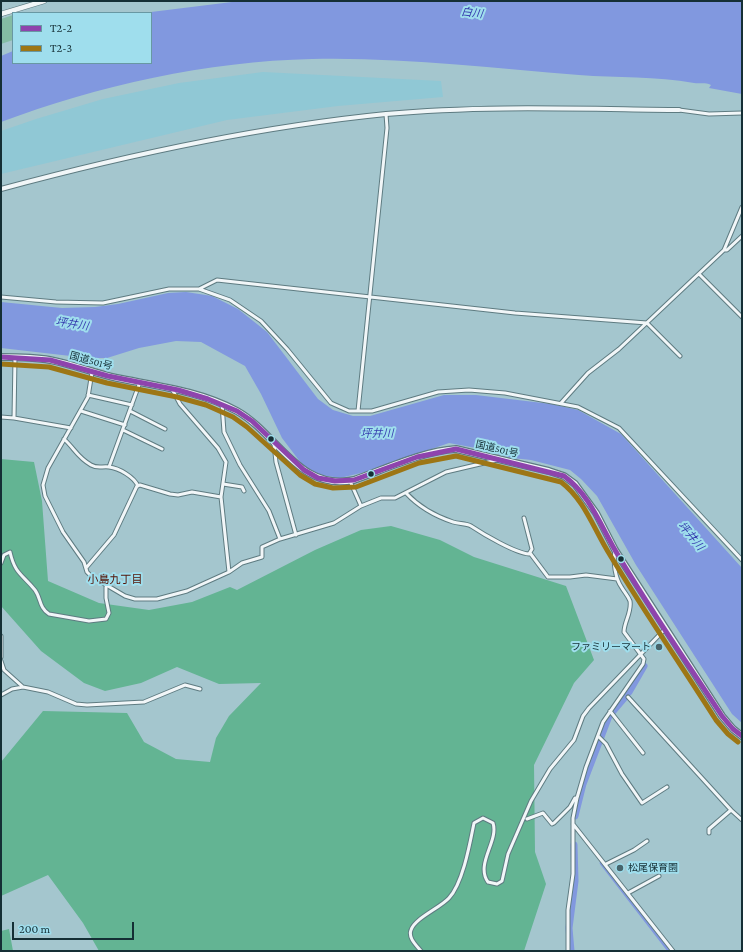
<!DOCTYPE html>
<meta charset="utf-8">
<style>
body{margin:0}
#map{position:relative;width:743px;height:952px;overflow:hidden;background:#a4c6ce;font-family:"Crimson Pro",serif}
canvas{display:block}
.frame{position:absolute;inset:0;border:2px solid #152f35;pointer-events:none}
.legend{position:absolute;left:12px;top:12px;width:140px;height:52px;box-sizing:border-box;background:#9fdeed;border:1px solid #6898a3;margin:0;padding:5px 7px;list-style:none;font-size:12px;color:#152f35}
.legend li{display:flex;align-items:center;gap:8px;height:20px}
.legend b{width:20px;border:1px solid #6898a3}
.scale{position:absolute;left:12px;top:922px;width:122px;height:18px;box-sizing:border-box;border:2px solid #152f35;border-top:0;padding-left:5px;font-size:12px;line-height:14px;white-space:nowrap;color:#152f35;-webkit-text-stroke:3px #9fdeed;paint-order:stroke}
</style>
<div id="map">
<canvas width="743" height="952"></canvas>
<div class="frame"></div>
<ul class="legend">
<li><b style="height:5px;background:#8e44ad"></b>T2-2</li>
<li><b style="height:5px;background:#9d7615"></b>T2-3</li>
</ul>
<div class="scale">200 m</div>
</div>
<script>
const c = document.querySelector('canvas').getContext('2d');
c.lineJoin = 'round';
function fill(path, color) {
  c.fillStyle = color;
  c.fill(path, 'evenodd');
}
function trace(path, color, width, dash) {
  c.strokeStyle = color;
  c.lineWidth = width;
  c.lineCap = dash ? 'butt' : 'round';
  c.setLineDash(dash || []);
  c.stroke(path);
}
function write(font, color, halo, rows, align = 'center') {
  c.font = font + ' "Crimson Pro","Noto Sans JP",serif';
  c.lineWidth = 4;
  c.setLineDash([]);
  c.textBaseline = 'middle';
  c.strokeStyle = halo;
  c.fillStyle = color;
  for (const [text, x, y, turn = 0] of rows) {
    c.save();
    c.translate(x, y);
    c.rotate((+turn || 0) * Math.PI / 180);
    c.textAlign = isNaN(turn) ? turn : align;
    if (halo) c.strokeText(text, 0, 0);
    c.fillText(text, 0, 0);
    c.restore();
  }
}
fill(new Path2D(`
 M 263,72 L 441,81 L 443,97 L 338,106 L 227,120 L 1,174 L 1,131 L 36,119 L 103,99 L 179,83 Z`), '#90c8d5');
fill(new Path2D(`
 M 13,15 L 13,40 L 1,44 L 1,19 Z`), '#84bca4');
fill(new Path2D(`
 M 1,459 L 34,462 L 42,501 L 48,581 L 99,603 L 149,610 L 192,602 L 230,587 L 237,590 L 315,550 L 361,530 L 391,526 L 440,540 L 474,557 L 566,586 L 594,660 L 574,683 L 534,765 L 535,852 L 546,884 L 524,951 L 99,951 L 83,923 L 48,875 L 1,896 L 1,762 L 43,711 L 127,713 L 144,742 L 176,759 L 210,762 L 216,738 L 229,716 L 261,683 L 219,684 L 177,667 L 141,683 L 105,691 L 84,683 L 41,651 L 1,606 Z
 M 9,929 L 13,951 L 1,951 L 1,931 Z`), '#63b493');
fill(new Path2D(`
 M 240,1 L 742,1 L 742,94 L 709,88 L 711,85 C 705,82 700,84 694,83 C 656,76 617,78 579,75 C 490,68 401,57 312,59 C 208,61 97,86 1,122 L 1,56 L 13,51 L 13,63 L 151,63 L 151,13 L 143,13 Z
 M 186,292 L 212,296 L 238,309 L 267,332 L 318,399 L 333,410 L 353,416 L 370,416 L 444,395 L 476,395 L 551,404 L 578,410 L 621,434 L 742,568 L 742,723 L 732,714 L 636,565 L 597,496 L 581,479 L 570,470 L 531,460 L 512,458 L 476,448 L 449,443 L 365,472 L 340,478 L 315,474 L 301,463 L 282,438 L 261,394 L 245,366 L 201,342 L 176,341 L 139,348 L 107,358 L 88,358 L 1,348 L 1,302 L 62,308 L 95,307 L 118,304 L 168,293 Z`), '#8198df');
trace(new Path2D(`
 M 602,863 L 670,951`), '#8198df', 4.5);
trace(new Path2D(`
 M 629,692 L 644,666
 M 575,816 L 583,784 L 609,716 L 626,696
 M 571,951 L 569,928 L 575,881 L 574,845`), '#8198df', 7);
const minor = new Path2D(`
 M 679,110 L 709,114 L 742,113
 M 724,250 L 727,250 L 742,236
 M 699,274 L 742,317
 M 199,289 L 217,280 L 515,313 L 647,323 L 680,356
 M 1,297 L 56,302 L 103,303 L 169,289 L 199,289 L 230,300 L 261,321 L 287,349 L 331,403 L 349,411 L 372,411 L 438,392 L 469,390 L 505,393 L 578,407 L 619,428 L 742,560
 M 92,372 L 88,397 L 48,468 L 43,485 L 45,496 L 63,532 L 84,562 L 87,572 L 91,576 L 125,596 L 135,599 L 157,599 L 187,591 L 229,572 L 242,563 L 262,557 L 262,547 L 280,539 L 334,523 L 361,506 L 381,498 L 395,498 L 446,472 L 497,460
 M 172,389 L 180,404 L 218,448 L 226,462 L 221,497 L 229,572
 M 88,395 L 132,405
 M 561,403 L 588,373 L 619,349 L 724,250 L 742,207
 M 222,404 L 224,432 L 240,465 L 269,511 L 280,539
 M 81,411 L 125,425
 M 130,411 L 165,429
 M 358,411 L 387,128 L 386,114
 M 1,417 L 14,418 L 71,428
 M 14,418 L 15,358
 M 123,430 L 162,449
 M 64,439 C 75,449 77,457 91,465 C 98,469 102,466 109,467 C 119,468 134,477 138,486
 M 274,444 L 276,462 L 296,535
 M 109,467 L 140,382
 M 350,481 L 361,506
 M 223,484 L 242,487 L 244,491
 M 406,493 C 419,507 435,516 453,522 C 459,524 466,523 471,526 C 483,534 515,553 529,554 L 532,549 L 524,518
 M 530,553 L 548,577 L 570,577 L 586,575 L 617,579
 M 1,563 L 4,555 L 10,552 C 15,574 22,574 35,590 C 41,598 39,608 49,614 L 89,621 L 106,619 L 109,613 L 106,598 L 106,587
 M 86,568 L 114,535 L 137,486 L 140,485 L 170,494 L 178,495 L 192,492 L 221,497
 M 1,636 L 1,657
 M 1,661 L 4,670 L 23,687
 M 1,695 L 12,689 L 23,687 L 48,692 L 76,704 L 87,705 L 144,702 L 185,685 L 200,689
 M 628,697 L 731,810 L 742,820
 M 610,711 L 643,753
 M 598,736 L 606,744 L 622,774 L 642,803 L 667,787
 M 527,819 L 543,813 L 552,824 L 554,823 L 570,807 L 575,798 L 577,798
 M 573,824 L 673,951
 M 709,833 L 709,829 L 731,810
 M 606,864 L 634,850 L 647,841
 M 628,893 L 659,876
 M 421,951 C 416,945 408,938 411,930 C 415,918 440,908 449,898 C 463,883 470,843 474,823 L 483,818 L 493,823 C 499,841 475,864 488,882 L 497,884 L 502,881 L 508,854 L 531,801 L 550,769 L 574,740 L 583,716 L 589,708 L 666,628
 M 568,951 L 568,910 L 573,874 L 573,818 L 577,798 L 586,767 L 603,722 L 643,664 L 644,659 L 624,632 C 624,622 632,612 630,601 C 628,596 625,593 622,588 C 615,578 613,563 615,551`);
const tertiary = new Path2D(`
 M 1,189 C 127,155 256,127 386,114 C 483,105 582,109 679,110`);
const secondary = new Path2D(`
 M 1,14 L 44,1`);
const trunk = new Path2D(`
 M 1,357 C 17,357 34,357 50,360 C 72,364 94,373 117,378 C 157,386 200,391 237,411 C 278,434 299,492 354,480 C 385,469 423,451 456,449 L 549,471 L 564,476 L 575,484 L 596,513 L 615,550 L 722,716 L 733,729 L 742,736`);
trace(minor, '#5e7b81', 5);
trace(tertiary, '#5e7b81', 6);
trace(secondary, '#5e7b81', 6);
trace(trunk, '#5e7b81', 8);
trace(minor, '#f1f6f8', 3);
trace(tertiary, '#f1f6f8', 4);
trace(secondary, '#f1f6f8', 4.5);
trace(trunk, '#f1f6f8', 5.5);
trace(new Path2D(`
 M 1,357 L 50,360 L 108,376 L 178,390 L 208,399 L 237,411 L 252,421 L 304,470 L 318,478 L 335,481 L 354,480 L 417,457 L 456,449 L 564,476 C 589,494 600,524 615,550 C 648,607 686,661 722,716 L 733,729 L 742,736`), '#8e44ad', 5);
trace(new Path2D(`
 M 1,364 L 49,367 L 107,383 L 177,397 L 206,405 L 233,417 L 247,427 L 300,475 L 315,484 L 333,488 L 356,487 L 419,463 L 456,456 L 561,482 C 585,500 594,530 610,555 C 644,611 681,665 716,720 L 728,734 L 738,742`), '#9d7615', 5);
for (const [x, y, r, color] of [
 [271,439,3.5,"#152f35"],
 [371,474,3.5,"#152f35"],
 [621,559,3.5,"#152f35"],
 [659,647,4,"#47646b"],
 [620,868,4,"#47646b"]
]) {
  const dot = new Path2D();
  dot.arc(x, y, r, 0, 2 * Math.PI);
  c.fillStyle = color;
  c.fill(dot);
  trace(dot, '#9fdeed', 1.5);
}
write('10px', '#152f35', '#9fdeed', [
 ["国道501号",91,361,15],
 ["国道501号",497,449,13]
]);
write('10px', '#152f35', '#9fdeed', [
 ["ファミリーマート",651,647],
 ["松尾保育園",628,868,"left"]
], 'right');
write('italic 11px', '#373eaf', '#9fdeed', [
 ["白川",472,13,7],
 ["坪井川",72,324,9],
 ["坪井川",377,434],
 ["坪井川",691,536,50]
]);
write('11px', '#541104', '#9fdeed', [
 ["小島九丁目",115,580]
]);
</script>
